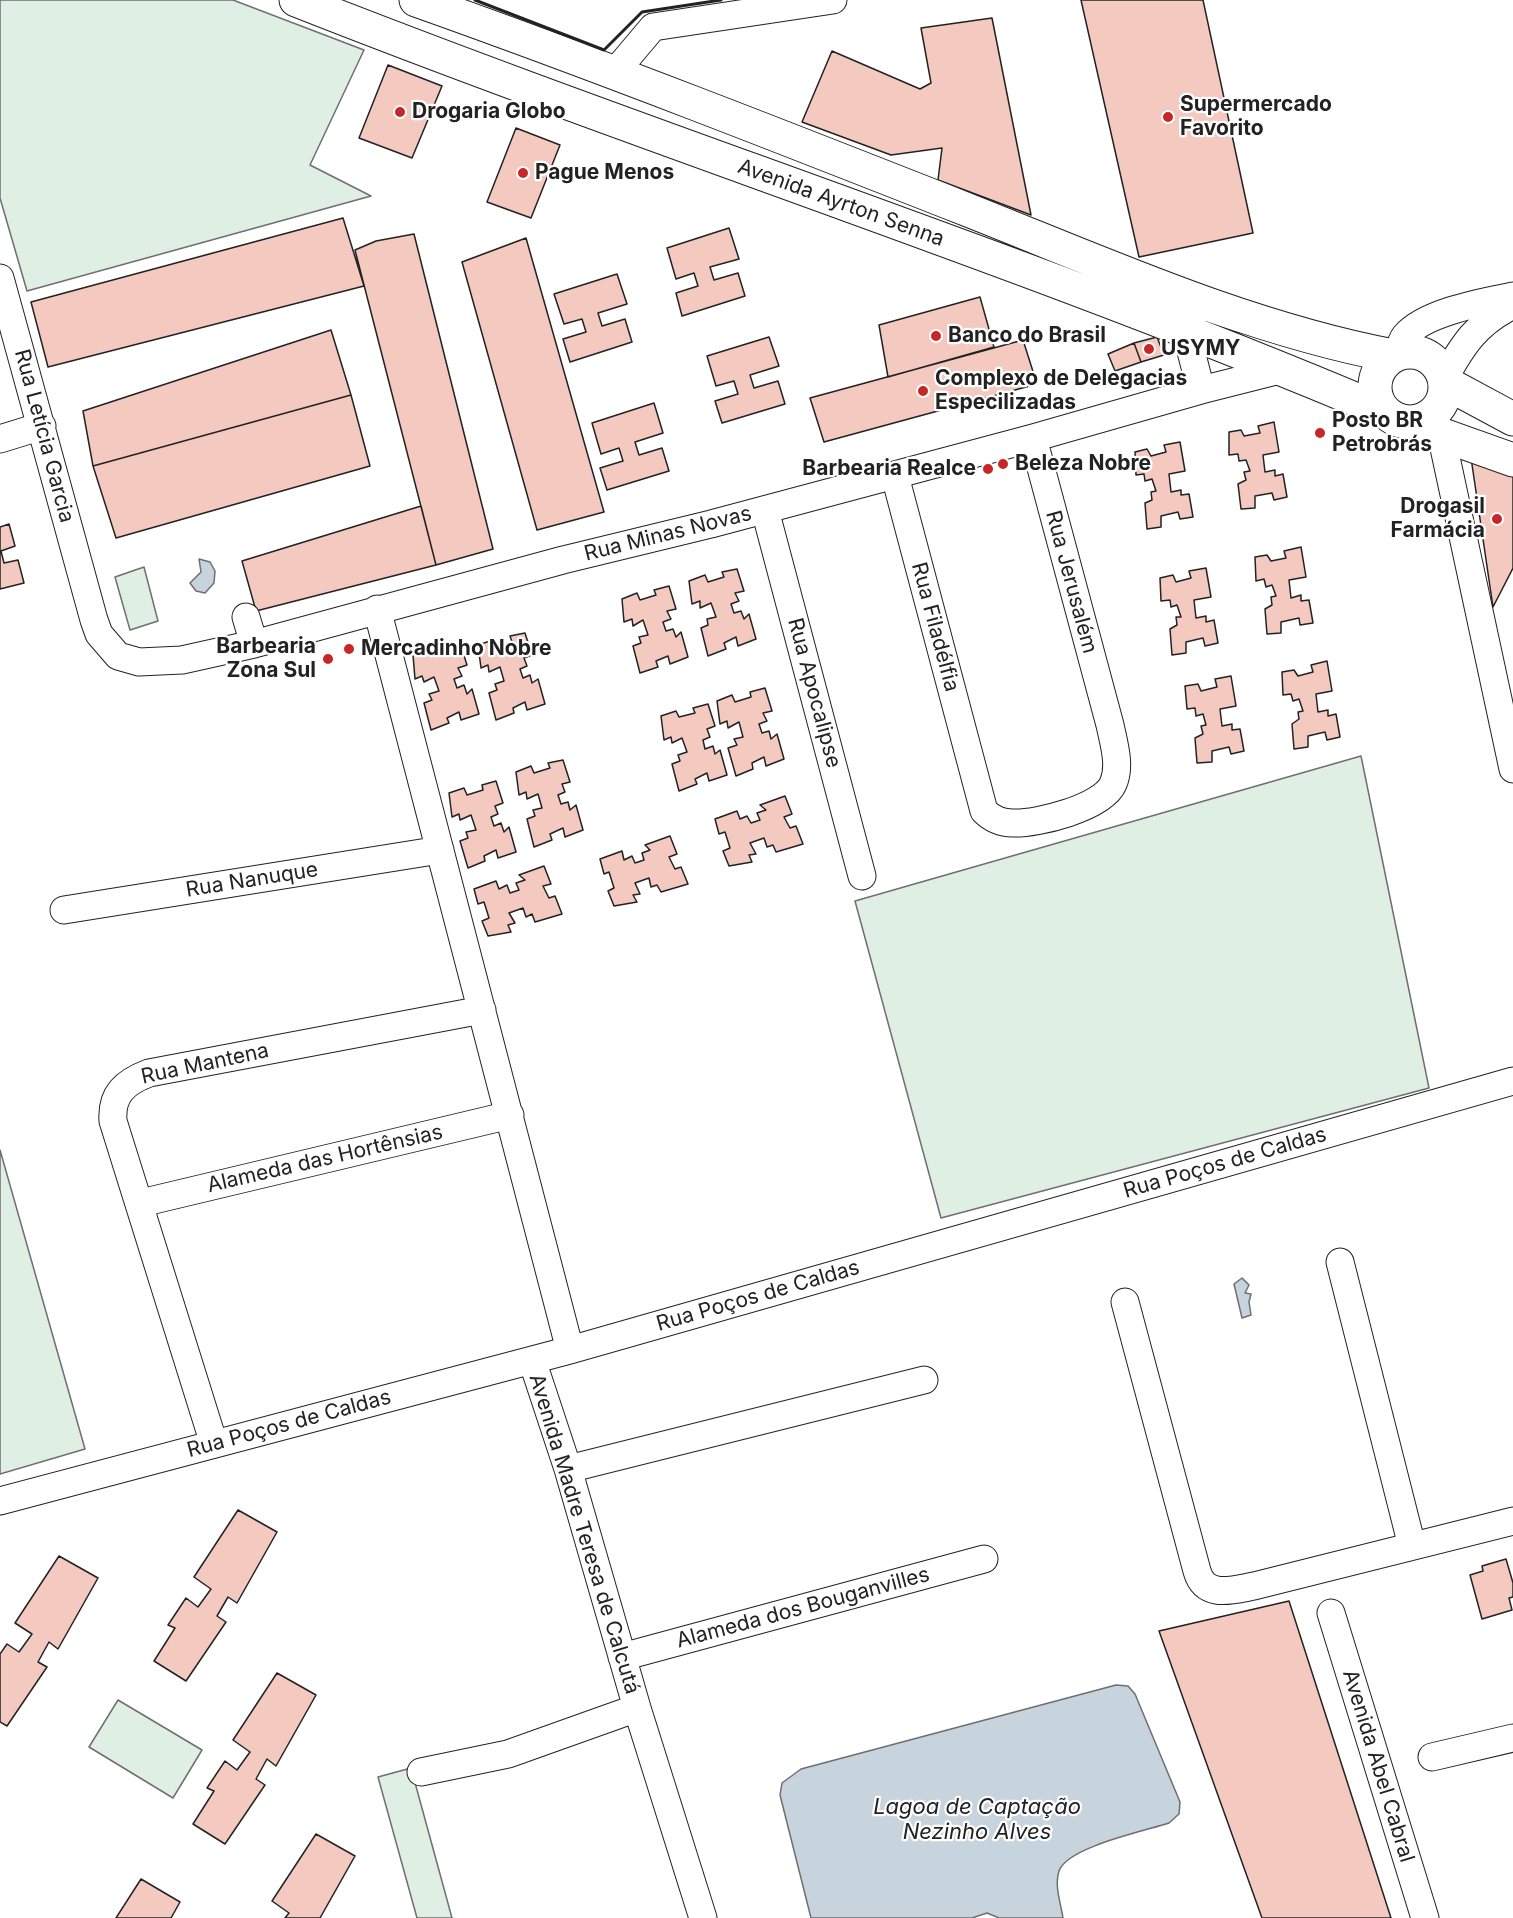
<!DOCTYPE html>
<meta charset="utf-8">
<style>
body{margin:0}
canvas{display:block;background:#fff}
</style>
<canvas width="1513" height="1918"></canvas>
<script>
const c = document.querySelector('canvas').getContext('2d');
c.lineJoin = 'round';
function fill(path, color) {
  c.fillStyle = color;
  c.fill(path, 'evenodd');
}
function trace(path, color, width, dash) {
  c.strokeStyle = color;
  c.lineWidth = width;
  c.lineCap = dash ? 'butt' : 'round';
  c.setLineDash(dash || []);
  c.stroke(path);
}
function write(font, color, halo, rows, align = 'center') {
  c.font = font + ' Inter,sans-serif';
  c.lineWidth = 4.5;
  c.setLineDash([]);
  c.textBaseline = 'middle';
  c.strokeStyle = halo;
  c.fillStyle = color;
  for (const [text, x, y, turn = 0] of rows) {
    c.save();
    c.translate(x, y);
    c.rotate((+turn || 0) * Math.PI / 180);
    c.textAlign = isNaN(turn) ? turn : align;
    if (halo) c.strokeText(text, 0, 0);
    c.fillText(text, 0, 0);
    c.restore();
  }
}
const green = new Path2D(`
 M 0,0 L 233,0 L 364,50 L 310,165 L 371,196 L 27,291 L 0,198 Z
 M 144,567 L 158,621 L 130,630 L 115,577 Z
 M 1361,756 L 1429,1088 L 941,1218 L 855,901 Z
 M 0,1150 L 85,1449 L 0,1474 Z
 M 118,1700 L 202,1750 L 173,1798 L 89,1747 Z
 M 411,1768 L 452,1918 L 417,1918 L 378,1777 Z`);
fill(green, '#e0efe3');
trace(green, '#6f6f6f', 1.5);
const water = new Path2D(`
 M 199,559 L 210,562 L 215,571 L 214,583 L 205,593 L 196,591 L 190,583 L 201,572 Z
 M 1242,1278 L 1249,1285 L 1245,1293 L 1251,1294 L 1249,1302 L 1251,1315 L 1242,1318 L 1234,1284 Z
 M 1116,1685 L 1128,1686 L 1135,1694 L 1180,1802 L 1179,1814 L 1169,1823 C 1145,1831 1067,1847 1059,1871 C 1054,1885 1061,1904 1063,1918 L 999,1918 L 987,1913 L 972,1918 L 811,1918 L 780,1795 L 782,1783 L 801,1769 Z`);
fill(water, '#c7d3dd');
trace(water, '#6f6f6f', 1.5);
const building = new Path2D(`
 M 1081,0 L 1203,0 L 1253,233 L 1139,257 Z
 M 992,18 L 1031,215 L 938,180 L 942,148 L 891,155 L 802,122 L 832,51 L 920,89 L 931,83 L 921,28 Z
 M 388,65 L 442,86 L 412,158 L 359,138 Z
 M 516,128 L 560,145 L 531,218 L 487,202 Z
 M 343,218 L 364,286 L 48,367 L 31,302 Z
 M 729,228 L 739,259 L 710,267 L 714,280 L 738,273 L 745,296 L 682,316 L 676,293 L 698,286 L 694,273 L 676,279 L 667,248 Z
 M 414,234 L 493,549 L 436,565 L 355,250 L 376,241 Z
 M 526,238 L 604,512 L 537,530 L 462,262 Z
 M 617,274 L 627,304 L 598,313 L 602,326 L 625,319 L 632,342 L 570,362 L 563,339 L 586,332 L 582,319 L 564,324 L 554,294 Z
 M 980,297 L 994,347 L 888,377 L 879,325 Z
 M 331,330 L 351,395 L 93,466 L 83,411 Z
 M 769,337 L 779,366 L 750,375 L 754,388 L 778,381 L 785,404 L 722,423 L 715,401 L 738,394 L 734,381 L 716,386 L 707,356 Z
 M 1157,337 L 1164,355 L 1141,362 L 1134,343 Z
 M 1023,340 L 1037,384 L 824,442 L 810,398 Z
 M 1134,343 L 1141,362 L 1115,371 L 1108,354 Z
 M 351,395 L 370,466 L 116,538 L 93,466 Z
 M 654,403 L 663,433 L 635,442 L 639,455 L 662,448 L 669,471 L 607,490 L 600,468 L 623,461 L 619,448 L 601,454 L 592,423 Z
 M 1274,422 L 1279,452 L 1263,455 L 1265,472 L 1275,470 L 1275,476 L 1283,474 L 1287,497 L 1274,500 L 1272,493 L 1255,496 L 1255,508 L 1241,509 L 1238,484 L 1246,480 L 1244,472 L 1250,471 L 1246,460 L 1239,461 L 1238,454 L 1229,455 L 1229,432 L 1241,430 L 1244,436 L 1260,433 L 1258,426 Z
 M 1180,442 L 1185,471 L 1169,474 L 1171,492 L 1181,490 L 1181,495 L 1189,494 L 1193,517 L 1180,519 L 1178,512 L 1161,516 L 1161,527 L 1147,529 L 1145,503 L 1152,500 L 1151,492 L 1156,491 L 1152,479 L 1145,481 L 1144,474 L 1136,475 L 1135,452 L 1147,449 L 1151,456 L 1166,452 L 1164,445 Z
 M 1470,451 L 1513,470 L 1513,568 L 1493,607 Z
 M 421,506 L 436,565 L 256,611 L 242,561 Z
 M 9,524 L 15,546 L 1,551 L 4,563 L 18,560 L 24,583 L 0,589 L 0,527 Z
 M 1301,547 L 1306,577 L 1289,580 L 1291,598 L 1301,595 L 1301,601 L 1309,600 L 1313,623 L 1300,625 L 1299,618 L 1281,622 L 1281,633 L 1267,634 L 1265,609 L 1272,605 L 1271,597 L 1276,596 L 1272,585 L 1266,587 L 1264,579 L 1256,581 L 1255,557 L 1267,555 L 1271,561 L 1286,558 L 1284,551 Z
 M 1206,568 L 1211,597 L 1194,600 L 1196,618 L 1206,616 L 1206,622 L 1214,620 L 1218,643 L 1205,646 L 1203,638 L 1186,642 L 1186,653 L 1172,655 L 1170,629 L 1177,625 L 1176,617 L 1181,617 L 1177,605 L 1171,607 L 1170,600 L 1161,601 L 1160,578 L 1173,575 L 1176,582 L 1191,578 L 1189,571 Z
 M 737,569 L 744,591 L 735,593 L 739,601 L 731,604 L 734,613 L 741,611 L 744,619 L 749,614 L 756,639 L 738,646 L 736,637 L 724,643 L 726,649 L 708,656 L 701,628 L 708,625 L 707,619 L 716,617 L 711,603 L 700,608 L 700,601 L 692,604 L 689,581 L 705,575 L 708,582 L 724,577 L 722,572 Z
 M 669,586 L 676,609 L 667,611 L 671,619 L 663,622 L 666,631 L 673,629 L 676,637 L 681,632 L 688,657 L 670,664 L 668,656 L 656,661 L 658,667 L 640,673 L 633,646 L 641,643 L 639,637 L 648,635 L 643,620 L 633,626 L 632,619 L 624,622 L 622,599 L 637,593 L 640,600 L 656,595 L 654,590 Z
 M 525,633 L 532,655 L 524,658 L 527,666 L 520,669 L 523,678 L 530,675 L 532,683 L 538,679 L 545,704 L 527,710 L 525,702 L 513,708 L 514,713 L 496,720 L 489,693 L 497,690 L 495,684 L 504,681 L 500,667 L 489,672 L 488,665 L 481,668 L 478,645 L 493,640 L 496,646 L 512,642 L 510,636 Z
 M 460,643 L 467,665 L 458,668 L 462,676 L 454,679 L 457,688 L 464,685 L 467,694 L 472,689 L 479,714 L 461,720 L 459,712 L 447,718 L 449,723 L 431,730 L 424,703 L 432,700 L 429,694 L 439,691 L 434,677 L 424,682 L 422,676 L 415,679 L 413,655 L 428,650 L 430,656 L 447,652 L 445,647 Z
 M 1327,661 L 1332,691 L 1316,694 L 1318,712 L 1328,710 L 1328,716 L 1336,714 L 1340,737 L 1327,740 L 1325,732 L 1308,736 L 1308,747 L 1294,749 L 1292,724 L 1299,719 L 1298,712 L 1303,711 L 1299,699 L 1293,701 L 1291,694 L 1283,695 L 1282,672 L 1294,670 L 1298,676 L 1313,672 L 1311,665 Z
 M 1231,676 L 1236,706 L 1220,709 L 1222,726 L 1232,724 L 1232,730 L 1240,729 L 1244,751 L 1231,754 L 1229,747 L 1212,751 L 1212,762 L 1197,763 L 1195,738 L 1203,734 L 1201,726 L 1206,725 L 1203,714 L 1196,716 L 1195,708 L 1187,709 L 1185,686 L 1198,684 L 1201,691 L 1217,687 L 1215,679 Z
 M 765,688 L 772,711 L 763,713 L 767,721 L 759,724 L 762,733 L 769,731 L 771,739 L 777,734 L 784,759 L 766,766 L 764,757 L 752,763 L 753,769 L 736,776 L 728,748 L 737,745 L 734,739 L 743,737 L 739,722 L 728,728 L 727,721 L 720,724 L 717,701 L 732,695 L 735,702 L 751,697 L 750,692 Z
 M 708,704 L 715,726 L 707,729 L 710,737 L 703,740 L 705,749 L 713,746 L 715,754 L 720,750 L 727,775 L 709,781 L 707,773 L 695,779 L 697,784 L 679,791 L 672,764 L 680,761 L 678,755 L 687,752 L 682,738 L 672,743 L 671,737 L 664,740 L 661,716 L 676,711 L 679,717 L 695,713 L 693,708 Z
 M 563,760 L 570,782 L 562,784 L 565,792 L 558,795 L 561,804 L 568,802 L 570,810 L 576,805 L 583,830 L 565,837 L 563,828 L 550,834 L 552,840 L 534,847 L 527,819 L 535,816 L 533,810 L 542,808 L 538,794 L 527,799 L 526,792 L 519,795 L 516,772 L 531,766 L 534,773 L 550,768 L 548,763 Z
 M 496,781 L 503,803 L 495,806 L 498,814 L 491,817 L 494,826 L 501,823 L 504,832 L 509,827 L 516,852 L 498,858 L 496,850 L 484,856 L 485,861 L 468,868 L 460,841 L 468,838 L 466,832 L 476,830 L 471,815 L 460,820 L 459,814 L 452,817 L 449,793 L 464,788 L 467,795 L 483,790 L 482,785 Z
 M 785,796 L 792,814 L 784,817 L 790,828 L 796,826 L 803,844 L 776,852 L 773,845 L 767,847 L 764,838 L 750,843 L 756,854 L 749,855 L 752,862 L 729,866 L 723,851 L 730,848 L 725,832 L 719,834 L 715,819 L 737,811 L 740,819 L 747,816 L 751,823 L 760,820 L 757,813 L 766,810 L 760,805 Z
 M 670,836 L 677,854 L 669,857 L 675,869 L 681,867 L 688,884 L 661,892 L 657,885 L 651,887 L 649,878 L 635,883 L 640,894 L 633,895 L 637,902 L 614,906 L 608,891 L 614,888 L 609,872 L 604,874 L 600,859 L 622,851 L 624,860 L 632,856 L 635,863 L 644,860 L 642,853 L 650,850 L 645,845 Z
 M 544,866 L 551,884 L 543,886 L 549,898 L 555,896 L 562,914 L 535,922 L 532,914 L 526,917 L 523,908 L 509,913 L 515,923 L 508,925 L 511,932 L 488,936 L 482,921 L 489,918 L 484,902 L 478,904 L 474,889 L 496,881 L 499,889 L 507,885 L 510,893 L 519,890 L 516,883 L 525,880 L 519,875 Z
 M 238,1510 L 277,1532 L 237,1603 L 228,1597 L 217,1616 L 226,1622 L 186,1681 L 154,1661 L 175,1628 L 168,1625 L 186,1598 L 198,1607 L 211,1589 L 194,1577 Z
 M 59,1556 L 98,1578 L 58,1649 L 49,1642 L 38,1662 L 47,1667 L 7,1726 L 0,1722 L 0,1654 L 7,1644 L 19,1652 L 32,1634 L 15,1623 Z
 M 1506,1559 L 1513,1583 L 1513,1597 L 1509,1598 L 1512,1610 L 1482,1619 L 1470,1575 L 1483,1571 L 1482,1566 Z
 M 1289,1601 L 1391,1918 L 1262,1918 L 1159,1631 Z
 M 277,1673 L 316,1695 L 276,1766 L 267,1759 L 256,1779 L 265,1785 L 225,1844 L 193,1824 L 214,1791 L 207,1788 L 225,1761 L 237,1770 L 250,1752 L 233,1740 Z
 M 316,1834 L 355,1856 L 320,1918 L 285,1918 L 289,1913 L 272,1901 Z
 M 141,1879 L 180,1902 L 171,1918 L 116,1918 Z`);
fill(building, '#f3c9c0');
trace(building, '#222', 1.5);
const minor = new Path2D(`
 M 615,72 L 653,27 L 833,0
 M 0,278 L 94,620 L 99,634 L 118,656 L 139,662 L 182,660 L 254,644 L 563,560 L 711,524 L 1033,438 L 1201,390 L 1284,369
 M 1193,316 L 1186,332 L 1201,390
 M 1399,353 C 1400,347 1401,341 1405,336 C 1425,312 1484,302 1513,296
 M 1444,379 C 1463,344 1477,323 1513,305
 M 1441,434 L 1513,769
 M 0,439 L 42,426
 M 895,476 L 984,811 C 992,819 1002,823 1013,823 C 1037,824 1102,808 1113,784 C 1121,766 1114,744 1110,725 L 1033,438
 M 765,510 L 862,876
 M 377,609 L 570,1350
 M 246,617 L 254,644
 M 64,910 L 440,850
 M 141,1203 L 510,1115
 M 1340,1262 L 1412,1546
 M 1125,1302 L 1197,1571 C 1205,1599 1232,1590 1254,1586 L 1513,1521
 M 532,1360 L 568,1469 L 637,1708 L 703,1918
 M 214,1444 L 113,1121 C 111,1094 125,1082 149,1073 L 482,1010
 M 568,1469 L 924,1380
 M 0,1501 L 570,1350 L 1513,1081
 M 1331,1613 L 1425,1918
 M 622,1657 L 984,1559
 M 1432,1757 L 1513,1738
 M 421,1772 L 508,1754 L 637,1708`);
const major = new Path2D(`
 M 296,0 C 656,142 1026,260 1383,411
 M 416,0 C 602,66 785,138 968,210 C 1107,265 1246,328 1393,356
 M1375 387a35 35 0 1 1 70 0a35 35 0 1 1-70 0Z
 M 1446,383 L 1513,419
 M 1409,423 L 1513,460`);
trace(minor, '#222', 29);
trace(major, '#222', 35);
trace(minor, '#fff', 27);
trace(major, '#fff', 33);
trace(new Path2D(`
 M 475,0 L 604,50 L 642,12 L 721,0`), '#222', 3);
for (const [x, y, r, color] of [
 [400,112,6,"#c62828"],
 [1168,117,6,"#c62828"],
 [523,173,6,"#c62828"],
 [936,336,6,"#c62828"],
 [1149,349,6,"#c62828"],
 [923,391,6,"#c62828"],
 [1320,433,6,"#c62828"],
 [1003,464,6,"#c62828"],
 [988,469,6,"#c62828"],
 [1497,519,6,"#c62828"],
 [349,649,6,"#c62828"],
 [328,659,6,"#c62828"]
]) {
  const dot = new Path2D();
  dot.arc(x, y, r, 0, 2 * Math.PI);
  c.fillStyle = color;
  c.fill(dot);
  trace(dot, '#fff', 2);
}
write('bold 21px', '#222', '#fff', [
 ["Supermercado",1180,105],
 ["Favorito",1180,129],
 ["Drogaria Globo",412,112],
 ["Pague Menos",535,173],
 ["Banco do Brasil",948,336],
 ["USYMY",1161,349],
 ["Complexo de Delegacias",935,379],
 ["Especilizadas",935,403],
 ["Posto BR",1332,421],
 ["Petrobrás",1332,445],
 ["Beleza Nobre",1015,464],
 ["Barbearia Realce",976,469,"right"],
 ["Drogasil",1485,507,"right"],
 ["Farmácia",1485,531,"right"],
 ["Barbearia",316,647,"right"],
 ["Zona Sul",316,671,"right"],
 ["Mercadinho Nobre",361,649]
], 'left');
write('21px', '#222', '#fff', [
 ["Avenida Ayrton Senna",841,203,20],
 ["Rua Letícia Garcia",44,436,75],
 ["Rua Minas Novas",668,534,-14],
 ["Rua Jerusalém",1071,582,75],
 ["Rua Filadélfia",935,627,75],
 ["Rua Apocalipse",814,693,75],
 ["Rua Nanuque",252,880,-9],
 ["Rua Mantena",205,1064,-12],
 ["Alameda das Hortênsias",325,1159,-13],
 ["Rua Poços de Caldas",1225,1163,-16],
 ["Rua Poços de Caldas",758,1296,-16],
 ["Rua Poços de Caldas",289,1424,-15],
 ["Avenida Madre Teresa de Calcutá",584,1534,73],
 ["Alameda dos Bouganvilles",803,1608,-15],
 ["Avenida Abel Cabral",1378,1766,73]
]);
write('italic 22px', '#222', '#fff', [
 ["Lagoa de Captação",977,1807],
 ["Nezinho Alves",977,1832]
]);
</script>
